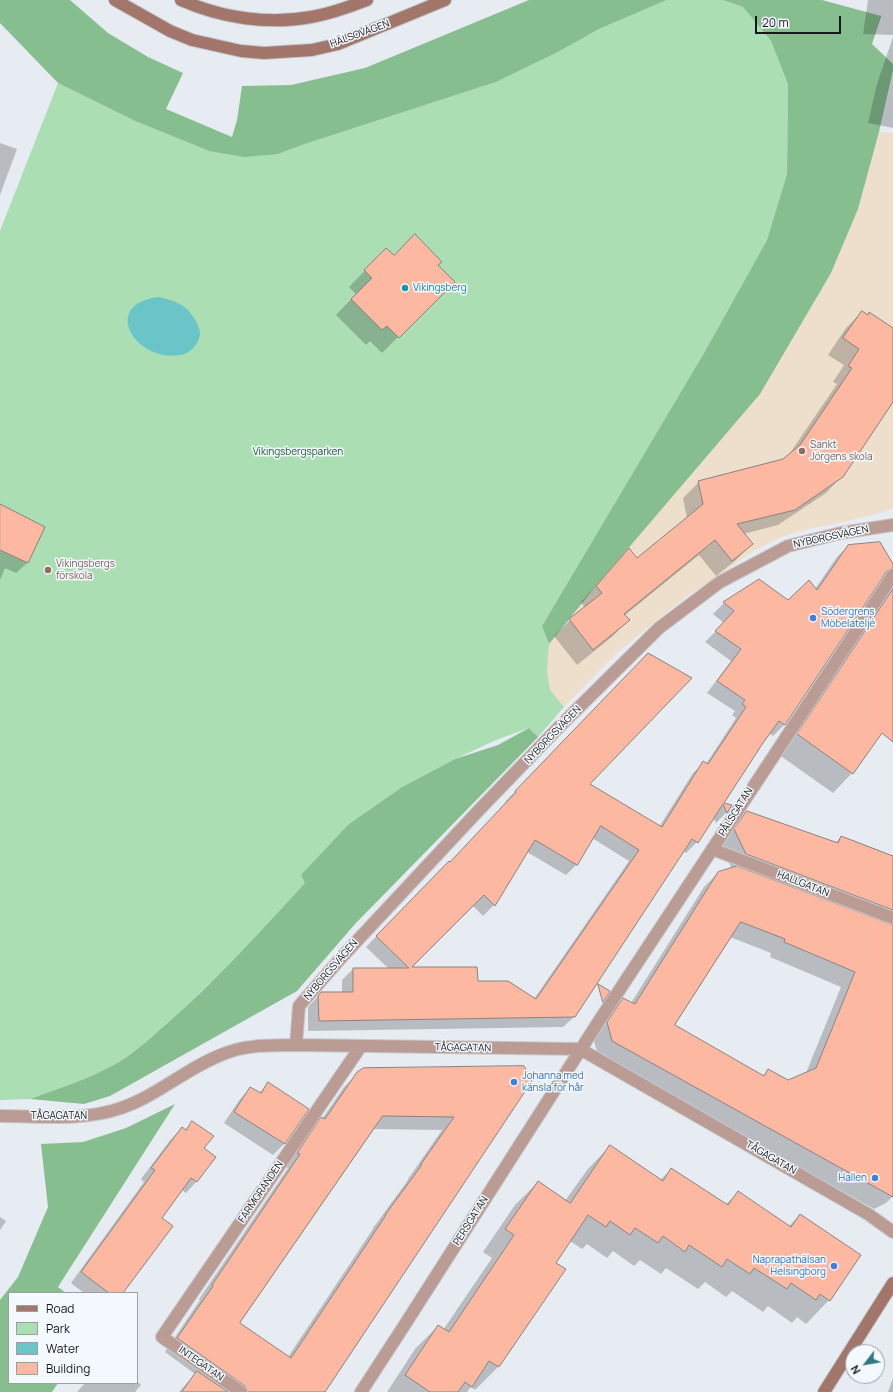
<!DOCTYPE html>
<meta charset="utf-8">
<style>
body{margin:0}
#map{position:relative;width:893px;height:1392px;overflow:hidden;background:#e6ecf1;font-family:Manrope,sans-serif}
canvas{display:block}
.legend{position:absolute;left:8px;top:1292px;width:130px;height:92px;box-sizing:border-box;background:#f3f9fe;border:1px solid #9b9fa2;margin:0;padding:5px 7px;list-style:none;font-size:12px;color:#161819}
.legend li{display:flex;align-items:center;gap:8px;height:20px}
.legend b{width:20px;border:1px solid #9b9fa2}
.north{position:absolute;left:845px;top:1344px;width:40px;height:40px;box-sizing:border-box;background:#f3f9fe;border:1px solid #9b9fa2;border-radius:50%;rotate:239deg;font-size:11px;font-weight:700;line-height:16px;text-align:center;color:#161819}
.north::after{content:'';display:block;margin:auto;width:14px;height:18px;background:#317784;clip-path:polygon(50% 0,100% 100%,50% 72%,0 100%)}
.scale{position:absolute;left:755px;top:16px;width:86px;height:18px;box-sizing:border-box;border:2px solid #161819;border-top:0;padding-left:5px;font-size:12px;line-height:14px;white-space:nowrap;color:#161819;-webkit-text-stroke:3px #f3f9fe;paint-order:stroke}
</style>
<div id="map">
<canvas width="893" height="1392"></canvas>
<ul class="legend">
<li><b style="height:5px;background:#a2766a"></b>Road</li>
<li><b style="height:11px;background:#abdeb3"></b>Park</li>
<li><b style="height:11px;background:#6bc5c8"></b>Water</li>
<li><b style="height:11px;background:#fdb8a1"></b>Building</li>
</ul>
<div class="north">N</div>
<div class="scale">20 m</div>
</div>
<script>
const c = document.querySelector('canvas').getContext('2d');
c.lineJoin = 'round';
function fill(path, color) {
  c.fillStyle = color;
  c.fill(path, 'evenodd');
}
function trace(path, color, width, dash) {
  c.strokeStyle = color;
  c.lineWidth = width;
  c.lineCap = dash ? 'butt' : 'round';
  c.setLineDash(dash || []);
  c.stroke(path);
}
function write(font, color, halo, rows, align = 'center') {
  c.font = font + ' Manrope,sans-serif';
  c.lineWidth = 3;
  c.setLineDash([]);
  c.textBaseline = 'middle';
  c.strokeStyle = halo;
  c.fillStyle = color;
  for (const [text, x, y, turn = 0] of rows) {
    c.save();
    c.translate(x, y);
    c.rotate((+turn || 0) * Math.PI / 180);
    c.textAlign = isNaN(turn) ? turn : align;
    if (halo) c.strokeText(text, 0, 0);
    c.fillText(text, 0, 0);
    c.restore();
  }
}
fill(new Path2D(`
 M 879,132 L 893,133 L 893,508 L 880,513 L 844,522 L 808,529 L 784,536 L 757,549 L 682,600 L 619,651 L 564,707 L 550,690 L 547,671 L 549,644 L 596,586 L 629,548 L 831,273 L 858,209 Z`), '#eddfcc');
fill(new Path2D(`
 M 667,0 L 723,0 L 743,7 L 771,41 L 788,86 L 787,174 L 767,240 L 704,353 L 542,626 L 549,644 L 547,671 L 550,690 L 564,707 L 538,737 L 529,728 L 496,740 L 455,759 L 402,787 L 349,824 L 305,883 L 249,945 L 183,1009 L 135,1051 L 113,1066 L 90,1077 L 30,1099 L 0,1100 L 0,231 L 58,83 L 135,121 L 209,151 L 278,154 L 302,145 L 496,82 L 558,52 L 599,29 Z`), '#abdeb3');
fill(new Path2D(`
 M 0,0 L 70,0 L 108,33 L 148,57 L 183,73 L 166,109 L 232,137 L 237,120 L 242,86 L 291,85 L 365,68 L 529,0 L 667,0 L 599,29 L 558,52 L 496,82 L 302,145 L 278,154 L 244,157 L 209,151 L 135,121 L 58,83 L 0,23 Z
 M 723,0 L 822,0 L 881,16 L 882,14 L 872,44 L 893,64 L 893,70 L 879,132 L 858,209 L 831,273 L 760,394 L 596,586 L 549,644 L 542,626 L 704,353 L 767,240 L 787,174 L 788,85 L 771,41 L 743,7 Z
 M 529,728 L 538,737 L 355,924 L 297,991 L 110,1096 L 84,1104 L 30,1099 C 57,1089 86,1080 112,1066 C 131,1056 148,1040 164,1026 C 215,982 260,932 305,883 L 301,875 L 349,824 L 402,787 L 455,759 L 498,745 Z
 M 175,1104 L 58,1287 L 66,1293 L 9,1293 L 9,1383 L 58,1383 L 52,1392 L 0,1392 L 0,1300 L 18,1277 L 48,1207 L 41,1144 L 83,1142 L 126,1128 Z`), '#87be90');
fill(new Path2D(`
 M 158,297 C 168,299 180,302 188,310 C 193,316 200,326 200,334 C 199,344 190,354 180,355 C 137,363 99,305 158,297 Z`), '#6bc5c8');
fill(new Path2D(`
 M 868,0 L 893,0 L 893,35 L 863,34 Z
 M 893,37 L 893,128 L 868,123 L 877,84 Z
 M 0,143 L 17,149 L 0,195 Z
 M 386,249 L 394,256 L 437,265 L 453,282 L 382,353 L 370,341 L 366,345 L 336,315 L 356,294 L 349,287 Z
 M 862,312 L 867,315 L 869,313 L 893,329 L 893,400 L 842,476 L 826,493 L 778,525 L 743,534 L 752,544 L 736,560 L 716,576 L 699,555 L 624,616 L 628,620 L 613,636 L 577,665 L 554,636 L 570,620 L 585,608 L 581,602 L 629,550 L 637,559 L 687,518 L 683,498 L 699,482 L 784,460 L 788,456 L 837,384 L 833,382 L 844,365 L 828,355 L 846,328 Z
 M 0,505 L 44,527 L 27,563 L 16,573 L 5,568 L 0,580 Z
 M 848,546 L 893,566 L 893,569 L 883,579 L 880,579 L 784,725 L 773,736 L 769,733 L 722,803 L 731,806 L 726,813 L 716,823 L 713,817 L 697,842 L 686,853 L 683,851 L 575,1016 L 563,1027 L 308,1031 L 308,1007 L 321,993 L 342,993 L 342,980 L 353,969 L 389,969 L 366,947 L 438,873 L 450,863 L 506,803 L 505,802 L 637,665 L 588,784 L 659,827 L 693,773 L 704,763 L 706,764 L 736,718 L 732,715 L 735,711 L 707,693 L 731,661 L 705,642 L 724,623 L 713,614 L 724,603 L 759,581 L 788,601 L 815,589 L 837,557 ZM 592,838 L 629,861 L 534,999 L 477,982 L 410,968 L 472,905 L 483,916 L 494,905 L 527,852 L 566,875 L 577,864 Z
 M 893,585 L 893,713 L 852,773 L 833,793 L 778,754 Z
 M 747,812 L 835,843 L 841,837 L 893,856 L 893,1196 L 886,1203 L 874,1209 L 598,1056 L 593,1037 L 609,1013 L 624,999 L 631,1003 L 704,887 L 719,872 L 732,869 L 720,844 L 732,826 ZM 730,937 L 771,953 L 770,957 L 841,987 L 806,1073 L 788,1081 L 768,1070 L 763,1076 L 673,1026 Z
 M 524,1067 L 324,1392 L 179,1392 L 195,1374 L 165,1352 L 200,1300 L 199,1299 L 288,1168 L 285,1166 L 308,1132 L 322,1119 L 344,1087 L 358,1073 ZM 373,1129 L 442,1130 L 408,1179 L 408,1180 L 373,1228 L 373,1229 L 288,1357 L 239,1323 Z
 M 268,1084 L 307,1109 L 284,1144 L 273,1155 L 224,1123 L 240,1099 L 251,1088 L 259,1093 Z
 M 192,1123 L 203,1148 L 214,1157 L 196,1182 L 186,1193 L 182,1190 L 161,1219 L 122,1293 L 84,1293 L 71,1283 L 144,1182 L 141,1179 L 171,1139 L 182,1128 L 185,1130 Z
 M 610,1146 L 660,1180 L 672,1169 L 725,1205 L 738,1193 L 788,1227 L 800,1215 L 829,1300 L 806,1324 L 797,1317 L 792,1323 L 768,1306 L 763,1312 L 732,1291 L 726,1297 L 705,1282 L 698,1289 L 666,1268 L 661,1274 L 640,1260 L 634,1266 L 613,1251 L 607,1258 L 587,1244 L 582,1249 L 570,1241 L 555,1263 L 498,1367 L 475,1390 L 471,1387 L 467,1392 L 387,1392 L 415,1349 L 438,1326 L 443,1330 L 492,1258 L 483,1252 L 515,1205 L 538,1182 L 565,1201 L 587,1170 Z
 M 0,1217 L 6,1221 L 0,1230 Z
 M 893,1378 L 893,1392 L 888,1392 Z
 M 137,1381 L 141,1385 L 135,1392 L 77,1392 L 85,1383 L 137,1383 Z`), '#0003');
const building = new Path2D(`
 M 415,234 L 442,262 L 438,265 L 455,282 L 399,338 L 387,326 L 382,330 L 351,299 L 372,278 L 364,270 L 386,248 L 394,255 Z
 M 862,311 L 868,315 L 869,312 L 893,328 L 893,402 L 843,477 L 795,510 L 737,524 L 753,544 L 732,561 L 715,540 L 624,614 L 630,620 L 593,650 L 569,619 L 602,593 L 596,586 L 629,548 L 637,558 L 703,504 L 698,481 L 783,459 L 800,445 L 852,368 L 848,366 L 859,349 L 843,338 Z
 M 0,504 L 45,527 L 28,563 L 0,550 Z
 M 880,542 L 893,564 L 893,568 L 887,571 L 785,725 L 779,721 L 763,743 L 724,803 L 732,805 L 727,813 L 723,804 L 698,843 L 692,839 L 575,1017 L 319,1021 L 318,996 L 321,992 L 353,992 L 353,968 L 409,968 L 376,936 L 449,861 L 450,862 L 516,792 L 515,791 L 648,653 L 692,678 L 590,784 L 662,827 L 703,761 L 708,764 L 746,707 L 742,704 L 745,700 L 717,681 L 741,649 L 715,631 L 734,611 L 723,602 L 759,579 L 788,600 L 809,580 L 817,590 L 848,545 ZM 601,826 L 639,850 L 536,999 L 508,981 L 478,981 L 477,967 L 412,967 L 484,895 L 495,906 L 535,840 L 577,865 Z
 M 893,589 L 893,742 L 882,733 L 853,774 L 797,734 Z
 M 747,811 L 838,843 L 841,836 L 893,856 L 893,910 L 746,854 L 734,829 Z
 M 737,866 L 893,925 L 893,1197 L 612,1041 L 607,1022 L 623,998 L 635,1004 L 718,872 ZM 741,922 L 785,939 L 784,942 L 855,972 L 816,1068 L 788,1080 L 768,1069 L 764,1076 L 675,1025 Z
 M 598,984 L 610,991 L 603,1002 Z
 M 524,1066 L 532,1081 L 325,1392 L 248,1392 L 245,1386 L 177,1338 L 213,1286 L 212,1285 L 300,1154 L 297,1153 L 321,1117 L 325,1119 L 357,1072 L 363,1068 ZM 383,1116 L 454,1117 L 421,1164 L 421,1166 L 385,1215 L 386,1215 L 291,1358 L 240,1323 Z
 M 268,1082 L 309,1109 L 285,1144 L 234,1112 L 250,1087 L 261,1093 Z
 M 192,1121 L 214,1136 L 204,1148 L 216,1157 L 197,1182 L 191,1178 L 162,1218 L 173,1226 L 123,1293 L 109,1293 L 81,1272 L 155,1170 L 151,1168 L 182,1127 L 186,1130 Z
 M 610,1145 L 663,1181 L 671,1168 L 728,1205 L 738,1191 L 791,1227 L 800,1214 L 861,1255 L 830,1301 L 820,1294 L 816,1300 L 791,1283 L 787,1289 L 754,1268 L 750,1274 L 727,1259 L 722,1267 L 689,1245 L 685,1252 L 663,1236 L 658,1243 L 635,1228 L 630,1235 L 610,1221 L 606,1227 L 588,1215 L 556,1263 L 566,1269 L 499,1367 L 489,1361 L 472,1387 L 465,1382 L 458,1392 L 430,1392 L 405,1375 L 438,1325 L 449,1332 L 514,1235 L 505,1229 L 538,1181 L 570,1203 Z
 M 197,1371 L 228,1392 L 182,1392 Z`);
fill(building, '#fdb8a1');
trace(building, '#898280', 1);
const street = new Path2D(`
 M 712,849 L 893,918
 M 296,1045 L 299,1006 L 341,958 L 480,809 L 559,727 L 659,628 L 720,582 L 788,546 L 841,533 L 893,525
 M 0,1116 C 38,1116 86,1121 121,1108 C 159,1095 189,1066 226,1053 C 249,1044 272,1046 296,1045 L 580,1049 L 868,1214 L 893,1232
 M 241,1392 L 162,1337 L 361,1046
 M 361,1392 L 402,1329 L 597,1024 L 893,575`);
const secondary = new Path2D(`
 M 115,0 L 170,31 L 192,40 L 241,51 L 264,53 L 312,50 L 338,44 L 445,0
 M 181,0 C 222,18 268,25 311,17 C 330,14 349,7 367,0
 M 824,1392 L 893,1283`);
trace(street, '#c5cace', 14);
trace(secondary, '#c5cace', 14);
trace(street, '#bb9c94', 12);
trace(secondary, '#a2766a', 12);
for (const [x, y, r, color] of [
 [405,288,4,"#0f9aa8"],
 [802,451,4,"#8d6e63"],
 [48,570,4,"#8d6e63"],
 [813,618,4,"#3f7fe0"],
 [514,1082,4,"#3f7fe0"],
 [875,1178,4,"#3f7fe0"],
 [834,1266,4,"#3f7fe0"]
]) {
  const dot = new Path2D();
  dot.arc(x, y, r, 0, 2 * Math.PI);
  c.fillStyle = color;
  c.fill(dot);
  trace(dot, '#f3f9fe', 1.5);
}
write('10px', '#161819', '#f3f9fe', [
 ["HÄLSOVÄGEN",360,34,-20],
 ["NYBORGSVÄGEN",831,537,-12],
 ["NYBORGSVÄGEN",553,735,-46],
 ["PÅLSGATAN",736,812,-58],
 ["HALLGATAN",803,884,21],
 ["NYBORGSVÄGEN",331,970,-49],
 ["TÅGAGATAN",463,1048,1],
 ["TÅGAGATAN",59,1116],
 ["TÅGAGATAN",771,1158,30],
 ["FARMGRÄNDEN",261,1192,-56],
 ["PERSGATAN",471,1221,-58],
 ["INTEGATAN",201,1364,35]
]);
write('10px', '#0d838f', '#f3f9fe', [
 ["Vikingsberg",413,288]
], 'left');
write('10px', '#785e54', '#f3f9fe', [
 ["Sankt",810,445],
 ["Jörgens skola",810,457],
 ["Vikingsbergs",56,564],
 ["förskola",56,576]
], 'left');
write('10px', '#135026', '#f3f9fe', [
 ["Vikingsbergsparken",298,452]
]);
write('10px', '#366cbe', '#f3f9fe', [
 ["Södergrens",821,612],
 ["Möbelateljé",821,624],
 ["Johanna med",522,1076],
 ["känsla för hår",522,1088],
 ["Hallen",867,1178,"right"],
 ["Naprapathälsan",826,1260,"right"],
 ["Helsingborg",826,1272,"right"]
], 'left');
</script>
